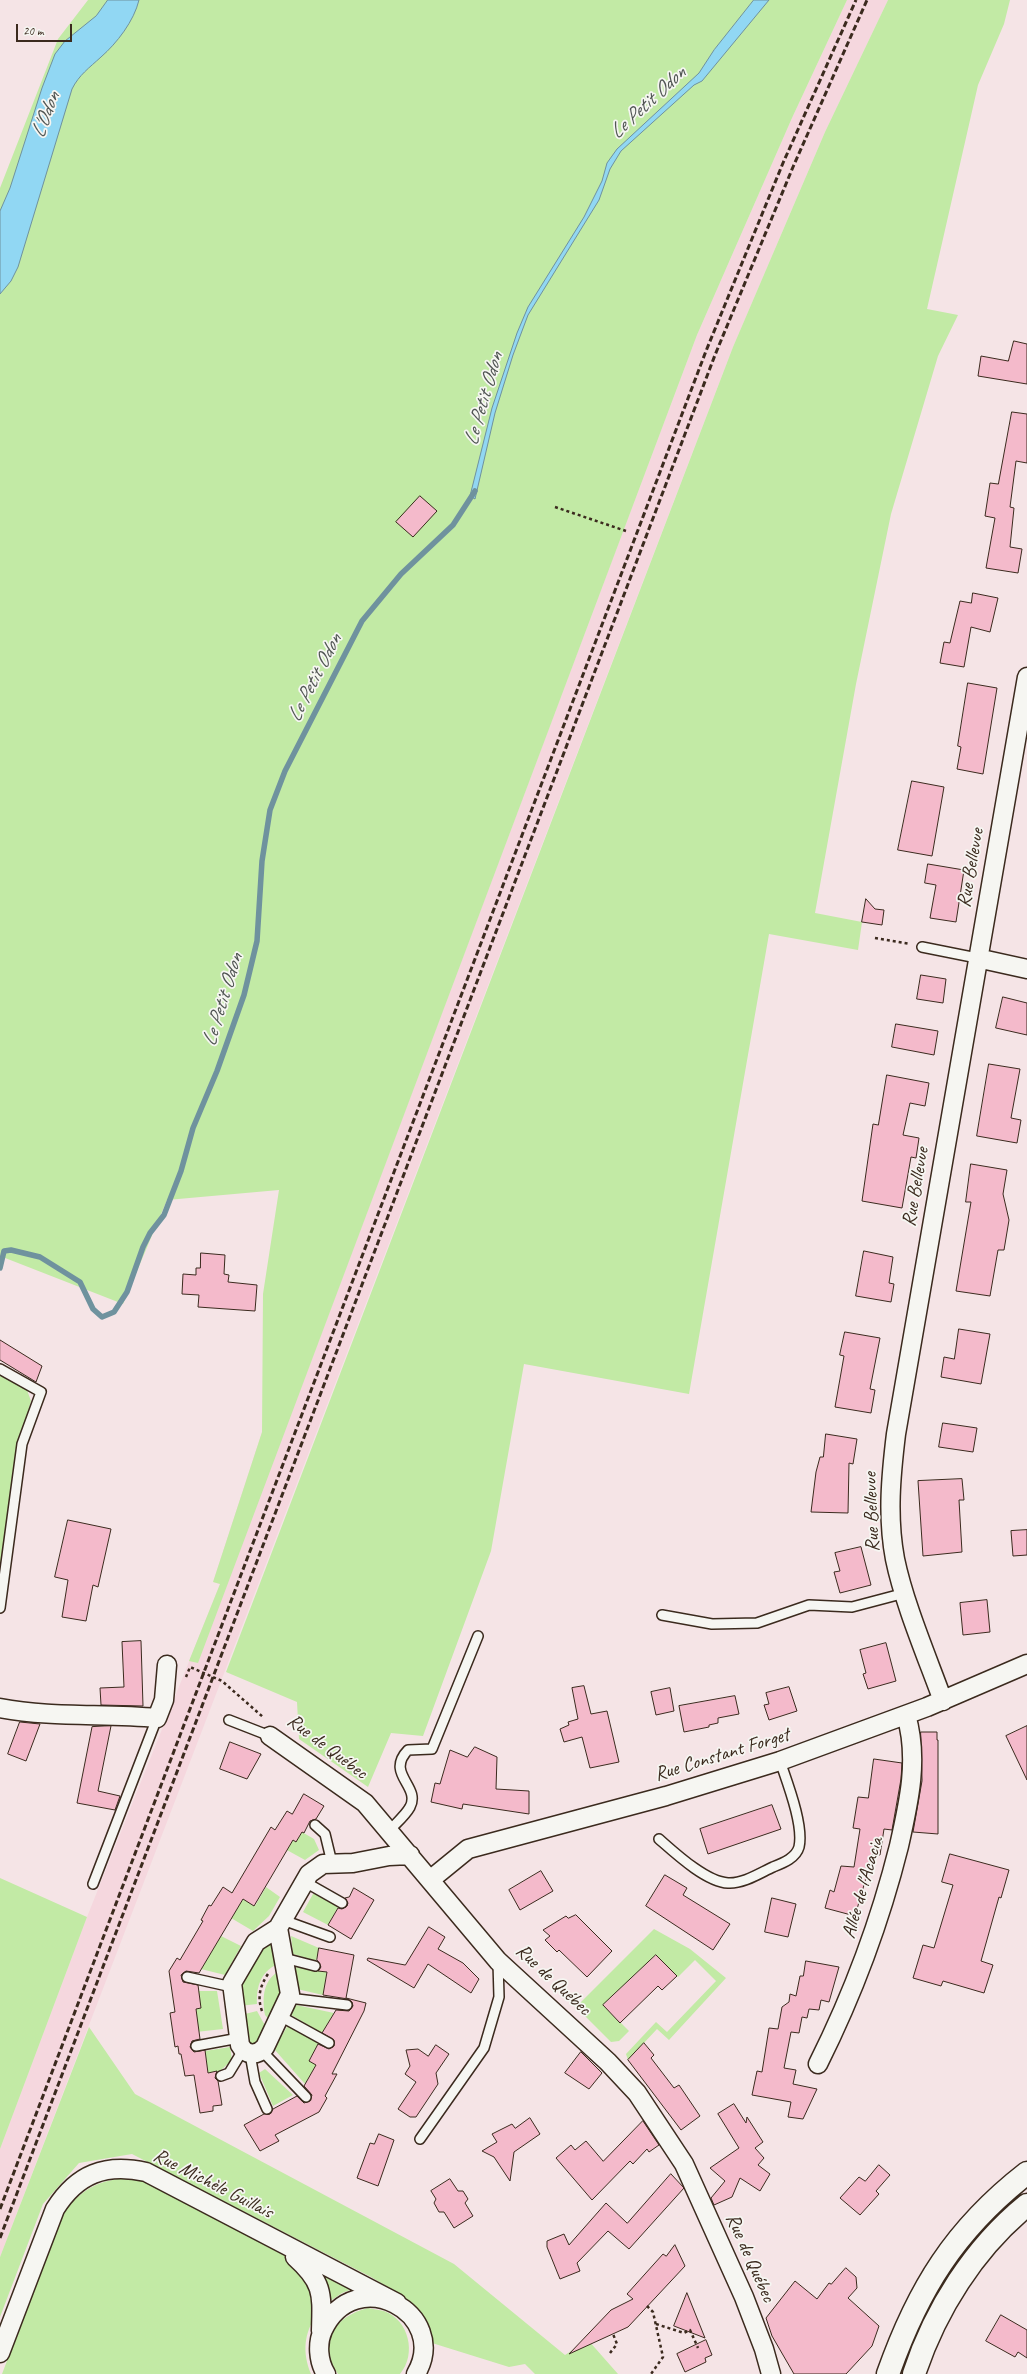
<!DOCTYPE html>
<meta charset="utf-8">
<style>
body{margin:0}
#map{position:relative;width:1027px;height:2374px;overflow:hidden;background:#f5e4e6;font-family:Caveat,sans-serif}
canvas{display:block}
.scale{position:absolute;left:16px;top:24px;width:56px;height:18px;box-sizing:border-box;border:2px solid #3b2a1e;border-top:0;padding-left:5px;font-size:12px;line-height:14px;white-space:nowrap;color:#3b2a1e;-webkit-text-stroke:3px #f6f6f2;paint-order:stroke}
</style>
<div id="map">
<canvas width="1027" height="2374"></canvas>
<div class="scale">20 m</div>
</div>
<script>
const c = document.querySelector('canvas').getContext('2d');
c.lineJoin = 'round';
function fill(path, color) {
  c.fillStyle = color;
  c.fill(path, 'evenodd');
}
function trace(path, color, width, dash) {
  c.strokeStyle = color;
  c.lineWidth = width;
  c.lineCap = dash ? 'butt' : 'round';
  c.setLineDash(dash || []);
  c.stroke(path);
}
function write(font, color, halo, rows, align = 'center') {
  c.font = font + ' Caveat,sans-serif';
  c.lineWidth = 3.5;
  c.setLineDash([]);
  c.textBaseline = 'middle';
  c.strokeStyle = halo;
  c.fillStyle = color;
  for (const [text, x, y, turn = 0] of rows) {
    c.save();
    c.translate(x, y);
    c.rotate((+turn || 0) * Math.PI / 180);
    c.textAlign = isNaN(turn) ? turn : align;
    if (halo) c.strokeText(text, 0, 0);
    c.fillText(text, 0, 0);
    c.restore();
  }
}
fill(new Path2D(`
 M 847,0 L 888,0 L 825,132 L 733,347 L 0,2257 L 0,2149 L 87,1917 L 220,1584 L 213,1582 L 262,1432 L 297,1398 L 697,335 L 792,118 Z`), '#f5d7de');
fill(new Path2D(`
 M 88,0 L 847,0 L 792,118 L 697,335 L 198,1663 L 189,1661 L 220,1584 L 213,1582 L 262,1432 L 263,1294 L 279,1190 L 167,1200 L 123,1304 L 0,1256 L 0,188 L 58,39 Z
 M 888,0 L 1010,0 L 1004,24 L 978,85 L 927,309 L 958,315 L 938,356 L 891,514 L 856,684 L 815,913 L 862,922 L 858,950 L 769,934 L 689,1394 L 524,1364 L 491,1551 L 423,1736 L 391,1733 L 368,1787 L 299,1739 L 297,1702 L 226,1672 L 733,347 L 825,132 Z
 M 0,1375 L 27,1390 L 31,1401 L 19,1444 L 0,1584 Z
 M 302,1832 L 314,1839 L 319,1850 L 305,1860 L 285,1849 L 291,1839 L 296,1842 Z
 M 0,1878 L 87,1917 L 0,2149 Z
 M 266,1887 L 280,1897 L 269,1916 L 253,1931 L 231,1918 L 243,1899 L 255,1906 Z
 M 313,1894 L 319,1894 L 339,1905 L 328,1925 L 303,1912 Z
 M 654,1929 L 690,1949 L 726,1978 L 669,2040 L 657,2029 L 628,2060 L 626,2054 L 656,2022 L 667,2032 L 716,1981 L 695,1960 L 678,1977 L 656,1955 L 603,2005 L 629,2031 L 619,2041 L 611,2042 L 576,2007 Z
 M 221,1936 L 241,1946 L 225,1975 L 201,1969 Z
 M 291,1936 L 319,1948 L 316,1961 L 293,1954 Z
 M 271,1942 L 277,1946 L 280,1963 C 262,1970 256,1985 257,2004 L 239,2006 L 236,1986 L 262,1945 Z
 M 295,1967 L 327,1972 L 323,1995 L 297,1989 Z
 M 281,1970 L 284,1996 L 272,2023 L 265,2015 C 262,1997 263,1979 281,1970 Z
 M 198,1991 L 217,1991 L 223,2029 L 196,2032 L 193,2009 L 201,2008 Z
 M 296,2005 L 334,2013 L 322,2033 L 291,2015 Z
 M 257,2011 L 268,2031 L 261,2044 L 250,2045 L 244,2040 L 241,2015 Z
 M 288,2025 L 320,2041 L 309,2060 L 316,2065 L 305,2084 L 274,2049 Z
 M 89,2027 L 135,2094 L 454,2264 L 565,2355 L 588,2340 L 618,2374 L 535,2374 L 525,2364 L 509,2367 L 432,2343 C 428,2305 400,2295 371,2277 L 132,2154 L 79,2163 L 43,2204 L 0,2317 L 0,2257 Z
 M 230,2047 L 232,2060 L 220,2071 L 208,2073 L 205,2051 Z
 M 265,2069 L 293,2095 L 273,2106 L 259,2073 Z
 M 129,2178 L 144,2181 L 289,2258 L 312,2287 L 317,2314 C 304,2333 302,2352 311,2374 L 2,2374 L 63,2213 C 81,2190 99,2179 129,2178 Z
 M 314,2265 L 358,2287 L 342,2293 L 329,2302 Z
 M 368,2308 C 373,2309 379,2310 384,2311 C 409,2320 417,2354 400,2374 L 338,2374 C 316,2343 335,2316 368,2308 Z`), '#c2eaa5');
const water = new Path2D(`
 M 108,0 L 139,0 C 134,21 117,43 101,57 C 89,68 79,75 72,89 L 18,267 L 11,281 L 0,294 L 0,211 L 10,188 L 42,88 L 55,54 L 65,41 L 96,16 Z
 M 754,0 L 769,0 L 702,81 L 694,85 L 621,151 L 610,169 L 599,200 L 528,315 L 513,355 L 495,413 L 475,499 L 470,496 L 492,408 L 517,333 L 528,307 L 584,217 L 602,181 L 607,163 L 617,149 L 699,73 L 714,50 Z`);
fill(water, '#91d7f3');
trace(water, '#6f929e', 1);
trace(new Path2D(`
 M 0,1268 L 4,1251 L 11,1250 L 40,1257 L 80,1282 L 93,1309 L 102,1317 L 114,1312 L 127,1292 L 143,1247 L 150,1233 L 164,1215 L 181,1171 L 193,1128 L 217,1071 L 244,995 L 257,941 L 262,861 L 270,810 L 285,771 L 362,621 L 401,574 L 453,525 L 475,491`), '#6f929e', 5.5);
const building = new Path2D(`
 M 1014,341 L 1027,344 L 1027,384 L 978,376 L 981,356 L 1008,361 Z
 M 1012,412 L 1027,414 L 1027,463 L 1016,461 L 1010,507 L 1014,508 L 1010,547 L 1022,549 L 1018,573 L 986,568 L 995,518 L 985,516 L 990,483 L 998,484 Z
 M 420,496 L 437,511 L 413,537 L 396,522 Z
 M 973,593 L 998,598 L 990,632 L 971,627 L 964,667 L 940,663 L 944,642 L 950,643 L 960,601 L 971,603 Z
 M 968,683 L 997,688 L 983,774 L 957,769 L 961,747 L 958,746 Z
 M 912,781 L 944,787 L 932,856 L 898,850 Z
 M 928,864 L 964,870 L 956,922 L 930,918 L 936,885 L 925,883 Z
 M 866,899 L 875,909 L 884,910 L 882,925 L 862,922 Z
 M 921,975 L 946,979 L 943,1003 L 917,999 Z
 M 1003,997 L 1027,1003 L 1027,1035 L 996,1028 Z
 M 896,1024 L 938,1031 L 934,1055 L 892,1047 Z
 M 989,1064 L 1020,1069 L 1011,1118 L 1021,1120 L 1017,1143 L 977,1136 Z
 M 887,1075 L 929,1083 L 925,1106 L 910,1103 L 903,1135 L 919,1138 L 916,1158 L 911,1157 L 902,1208 L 862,1201 L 873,1124 L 878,1125 Z
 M 971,1164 L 1007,1170 L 1003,1194 L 1009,1220 L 1004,1250 L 998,1250 L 990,1296 L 956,1291 L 971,1202 L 966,1202 Z
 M 864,1251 L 893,1257 L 889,1283 L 894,1284 L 891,1302 L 856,1296 Z
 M 201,1253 L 225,1255 L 224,1274 L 229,1275 L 228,1282 L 257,1285 L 255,1311 L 198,1307 L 199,1295 L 182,1294 L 183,1274 L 196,1275 L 196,1268 L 200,1268 Z
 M 959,1329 L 990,1334 L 981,1384 L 941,1377 L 944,1357 L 954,1359 Z
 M 845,1332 L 880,1338 L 870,1389 L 875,1390 L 871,1413 L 835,1407 L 844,1356 L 840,1355 Z
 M 0,1340 L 42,1366 L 36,1382 L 0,1360 Z
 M 943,1423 L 977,1428 L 973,1452 L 939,1447 Z
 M 826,1434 L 857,1439 L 853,1464 L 849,1463 L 848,1513 L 811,1512 L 816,1472 L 820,1457 L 823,1457 Z
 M 962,1479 L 964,1500 L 959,1500 L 962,1552 L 923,1556 L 918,1481 Z
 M 68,1520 L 111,1529 L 98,1587 L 93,1585 L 86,1621 L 62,1617 L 68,1580 L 55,1577 Z
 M 1027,1530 L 1027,1555 L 1013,1556 L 1011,1531 Z
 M 861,1547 L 871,1585 L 840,1593 L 834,1572 L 840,1571 L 835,1553 Z
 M 987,1600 L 990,1632 L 963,1635 L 960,1603 Z
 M 141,1641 L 143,1706 L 101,1705 L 100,1688 L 124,1687 L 122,1642 Z
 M 886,1643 L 896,1681 L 868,1689 L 863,1674 L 866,1673 L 860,1650 Z
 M 584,1686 L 591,1714 L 607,1711 L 619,1762 L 590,1768 L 582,1737 L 564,1742 L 560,1729 L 569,1725 L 568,1722 L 578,1719 L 572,1688 Z
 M 789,1687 L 797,1711 L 769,1720 L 764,1705 L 769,1704 L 766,1693 Z
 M 670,1688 L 674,1711 L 656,1715 L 651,1692 Z
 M 735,1696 L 739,1714 L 718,1718 L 718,1723 L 709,1725 L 709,1727 L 684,1732 L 679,1706 Z
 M 20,1722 L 40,1724 L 26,1761 L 8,1754 Z
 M 111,1726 L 98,1791 L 120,1796 L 115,1810 L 77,1803 L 92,1727 Z
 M 1027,1726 L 1027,1780 L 1006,1736 Z
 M 921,1732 L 937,1732 L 937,1740 L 938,1740 L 938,1834 L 913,1832 L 922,1781 Z
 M 230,1742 L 261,1754 L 247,1779 L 220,1769 Z
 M 475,1747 L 497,1757 L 496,1789 L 529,1791 L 529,1814 L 463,1804 L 462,1809 L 431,1802 L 435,1783 L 440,1784 L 450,1750 L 467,1757 Z
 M 874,1759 L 902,1763 L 901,1779 L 892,1830 L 884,1829 L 880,1855 L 873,1854 L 855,1916 L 825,1908 L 830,1890 L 834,1892 L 841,1866 L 854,1867 L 860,1829 L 853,1828 L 858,1797 L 868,1798 Z
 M 304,1794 L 324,1806 L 316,1819 L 310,1821 L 304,1833 L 302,1832 L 296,1842 L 293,1840 L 254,1906 L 243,1899 L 199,1973 L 186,1971 L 181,1975 L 183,1982 L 198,1985 L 201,2008 L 196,2009 L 200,2039 L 192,2041 L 190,2047 L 194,2052 L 205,2050 L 208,2073 L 217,2071 L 215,2078 L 218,2081 L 222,2105 L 213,2106 L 213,2111 L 200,2113 L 194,2075 L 185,2076 L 181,2054 L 179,2054 L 178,2046 L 175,2047 L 170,2013 L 175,2012 L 169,1971 L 177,1958 L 180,1960 L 203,1921 L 201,1920 L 209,1905 L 211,1906 L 223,1887 L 232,1893 L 271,1827 L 275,1830 L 287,1811 L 292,1814 Z
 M 772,1805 L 781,1829 L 708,1854 L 700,1829 Z
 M 950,1854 L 1009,1870 L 1001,1898 L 999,1897 L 981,1961 L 993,1965 L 984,1993 L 943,1981 L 941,1986 L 913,1978 L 923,1945 L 934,1948 L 953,1885 L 942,1882 Z
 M 541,1871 L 553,1891 L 520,1910 L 509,1890 Z
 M 665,1875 L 687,1888 L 683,1895 L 730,1924 L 713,1950 L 646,1906 Z
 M 354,1888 L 374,1900 L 351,1939 L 328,1925 L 338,1908 L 342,1909 L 347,1906 L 348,1903 L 345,1898 L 349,1897 Z
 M 772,1898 L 796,1904 L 788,1937 L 765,1932 Z
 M 576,1915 L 612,1951 L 587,1977 L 559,1950 L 557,1952 L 545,1940 L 550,1936 L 543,1930 L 566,1916 L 568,1918 Z
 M 429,1927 L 445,1937 L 438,1949 L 463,1963 L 479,1979 L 471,1993 L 428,1964 L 414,1988 L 367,1960 L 368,1958 L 405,1965 Z
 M 319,1948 L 354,1955 L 346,1998 L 366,2003 L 364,2011 L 332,2074 L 337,2074 L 325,2096 L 327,2098 L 319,2112 L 275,2135 L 279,2141 L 260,2151 L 244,2125 L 264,2114 L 270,2114 L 273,2109 L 297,2096 L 304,2103 L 310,2101 L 312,2095 L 304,2086 L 316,2065 L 309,2061 L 318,2044 L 329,2049 L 334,2046 L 334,2040 L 322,2033 L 336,2010 L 349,2011 L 353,2006 L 352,2002 L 348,1999 L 323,1995 L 327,1972 L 318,1971 L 321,1967 L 317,1960 Z
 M 656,1955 L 677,1976 L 662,1990 L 658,1986 L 620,2023 L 603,2005 Z
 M 806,1961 L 839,1967 L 829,2002 L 821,2000 L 819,2010 L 809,2009 L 807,2018 L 802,2017 L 799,2033 L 791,2032 L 784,2068 L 796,2070 L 793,2084 L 817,2089 L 803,2119 L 788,2117 L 791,2102 L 752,2095 L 757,2071 L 762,2072 L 769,2028 L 778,2029 L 782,2007 L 789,2002 L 790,1994 L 796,1996 L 800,1976 L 803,1976 Z
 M 644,2043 L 654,2055 L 651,2058 L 674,2088 L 679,2085 L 700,2116 L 681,2130 L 628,2060 Z
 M 436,2045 L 449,2054 L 436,2073 L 438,2084 L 416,2117 L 410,2117 L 398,2109 L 416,2082 L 405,2074 L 410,2066 L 406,2050 L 418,2049 L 428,2056 Z
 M 581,2052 L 602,2073 L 589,2089 L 565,2073 Z
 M 734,2104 L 746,2123 L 747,2117 L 763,2142 L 755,2148 L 764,2158 L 758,2165 L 770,2174 L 760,2191 L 740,2178 L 732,2197 L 714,2205 L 711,2198 L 725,2181 L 710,2168 L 739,2148 L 718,2114 Z
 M 530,2118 L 540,2134 L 514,2152 L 510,2181 L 494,2157 L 482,2151 L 497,2142 L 492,2134 L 512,2124 L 515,2128 Z
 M 643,2121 L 659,2145 L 649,2152 L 647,2149 L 633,2164 L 630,2161 L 592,2200 L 556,2158 L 571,2145 L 575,2150 L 586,2141 L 603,2161 Z
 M 379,2134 L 394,2140 L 378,2186 L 357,2178 L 370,2143 L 374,2144 Z
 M 879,2165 L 890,2175 L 876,2191 L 879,2194 L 860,2215 L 840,2198 L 859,2177 L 865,2181 Z
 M 671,2174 L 684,2188 L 629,2249 L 608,2231 L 577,2263 L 580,2271 L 560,2279 L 547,2247 L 547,2241 L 564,2234 L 569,2245 L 606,2203 L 627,2223 Z
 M 450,2179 L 458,2191 L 463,2191 L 468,2199 L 465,2203 L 473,2216 L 454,2228 L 444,2212 L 439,2212 L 434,2203 L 436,2199 L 431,2191 Z
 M 675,2245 L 685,2266 L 628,2327 L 569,2354 L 611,2310 L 633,2299 L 627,2294 L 663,2254 L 666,2256 Z
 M 846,2268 L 856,2277 L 857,2288 L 848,2298 L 879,2326 L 872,2346 L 846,2374 L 794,2374 L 772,2336 L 766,2318 L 795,2281 L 817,2299 L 829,2283 L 831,2284 Z
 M 687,2293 L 705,2338 L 674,2326 Z
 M 1001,2315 L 1027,2330 L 1027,2358 L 1018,2352 L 1015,2357 L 986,2341 Z
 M 706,2340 L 712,2355 L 705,2358 L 706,2362 L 685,2372 L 677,2354 Z`);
fill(building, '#f4bacb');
trace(building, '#3b2a1e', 1);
const service = new Path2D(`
 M 922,947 L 977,958
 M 0,1369 L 41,1392 L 22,1444 L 0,1608
 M 662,1615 L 712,1624 L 757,1623 L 809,1605 L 852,1607 L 905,1593
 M 229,1720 L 270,1736
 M 315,1825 L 325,1834 L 332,1863
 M 389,1831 C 395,1824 405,1816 410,1807 C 421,1786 385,1774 408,1750 L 432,1749 L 478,1636
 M 659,1839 C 675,1853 706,1882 728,1883 C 743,1884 760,1873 773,1867 C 783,1863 796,1858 799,1847 C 804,1825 787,1782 780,1761
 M 305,1882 L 342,1903
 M 93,1884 L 157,1718
 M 283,1920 L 330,1937
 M 284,1958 L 315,1966
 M 187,1977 L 232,1987
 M 289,1998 L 347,2005
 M 280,2016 L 329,2043
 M 196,2046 L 239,2038
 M 262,2051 L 306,2097
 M 250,2054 L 255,2082 L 267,2109
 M 221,2076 L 229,2073 L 243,2050
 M 420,2139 L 484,2048 L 499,1997 L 498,1962`);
const minor = new Path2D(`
 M 977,958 L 1027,969
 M 943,1701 C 927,1657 904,1603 895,1559 C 887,1517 891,1475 896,1434 L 1027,677
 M 0,1708 C 52,1718 104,1713 157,1718 L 164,1700 L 167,1665
 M 270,1736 L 365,1803 L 498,1961 L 608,2062 L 637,2093 L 684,2164 L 744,2297 L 764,2349 L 771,2374
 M 430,1880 L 468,1849 L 666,1796 L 780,1761 L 927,1707 L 1027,1664
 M 278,1928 L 290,1994 L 265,2047 C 257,2056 246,2056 240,2045 L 232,1983 L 256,1942 L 278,1928 L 309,1874 L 323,1864 L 353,1863 L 389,1856 L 410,1855
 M 818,2064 C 853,1994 880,1922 899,1846 C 909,1802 919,1758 906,1715
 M 295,2257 C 324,2283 322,2294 321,2331
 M 0,2353 L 55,2209 C 77,2174 105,2163 146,2172 L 397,2303
 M 326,2374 C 318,2361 317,2343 323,2330 C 355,2262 451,2313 416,2374`);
const secondary = new Path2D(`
 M 888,2374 C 918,2289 955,2229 1027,2173
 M 914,2374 C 935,2310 974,2248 1027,2205`);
trace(service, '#3b2a1e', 12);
trace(minor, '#3b2a1e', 21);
trace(secondary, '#3b2a1e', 25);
trace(new Path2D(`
 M 555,507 L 626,531
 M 875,938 L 910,944
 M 186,1677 L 190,1667 L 222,1681 L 263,1717
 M 262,2011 C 257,1997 260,1986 268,1974
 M 647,2306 L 653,2312 L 663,2357 L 651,2374
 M 656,2324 L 684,2333 L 690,2330 L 698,2348
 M 610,2353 L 617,2344 L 613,2334`), '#3b2a1e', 2.5, [3, 3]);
trace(service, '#f6f6f2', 9);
trace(minor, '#f6f6f2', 18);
trace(secondary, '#f6f6f2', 22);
trace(new Path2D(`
 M 0,2209 L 706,351 L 783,163 L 856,0
 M 0,2238 L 715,355 L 793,167 L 867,0`), '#3b2a1e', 3, [6, 3]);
write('20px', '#3b2a1e', '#f6f6f2', [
 ["Rue Bellevue",971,868,-80],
 ["Rue Bellevue",916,1187,-80],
 ["Rue Bellevue",872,1512,-92],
 ["Rue de Québec",327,1747,37],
 ["Rue Constant Forget",722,1755,-17],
 ["Allée de l'Acacia",863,1888,-74],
 ["Rue de Québec",553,1980,43],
 ["Rue Michèle Guillais",213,2184,27],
 ["Rue de Québec",750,2258,66]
]);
write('italic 21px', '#505553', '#f6f6f2', [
 ["Le Petit Odon",648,103,-43],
 ["L'Odon",46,115,-69],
 ["Le Petit Odon",484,399,-74],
 ["Le Petit Odon",315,678,-63],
 ["Le Petit Odon",223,1000,-73]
]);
</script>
